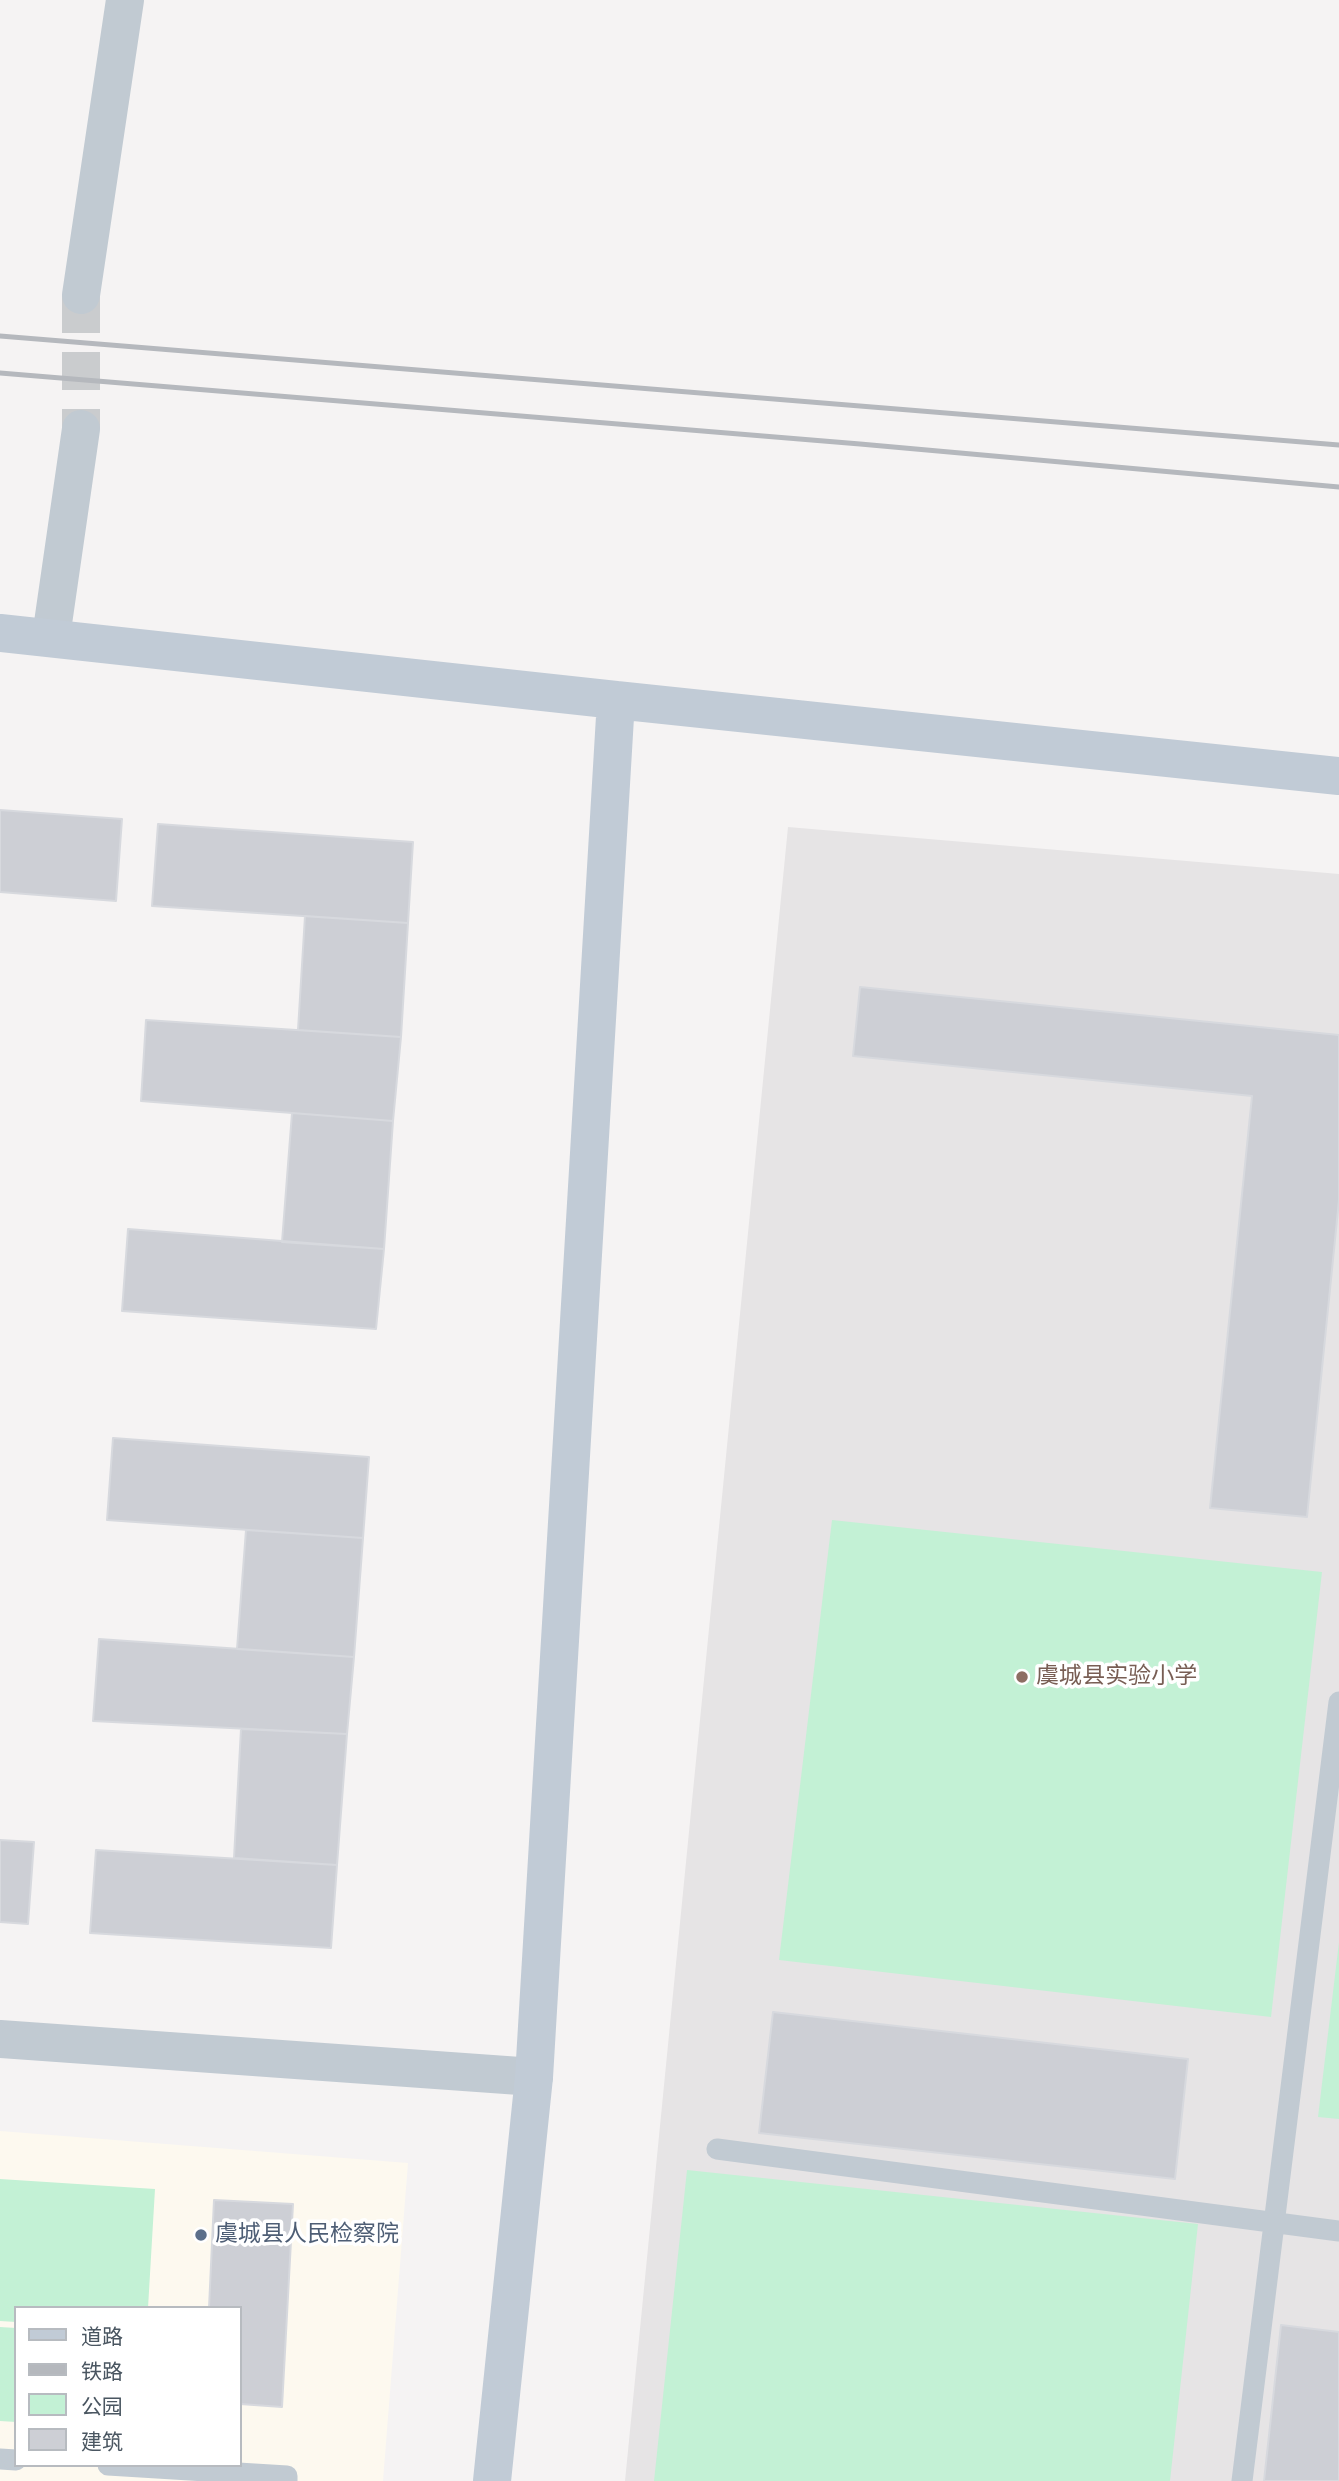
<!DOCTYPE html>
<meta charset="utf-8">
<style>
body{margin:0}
#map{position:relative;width:1339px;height:2481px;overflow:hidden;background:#f5f3f3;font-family:"Sofia Sans Condensed","Noto Sans SC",sans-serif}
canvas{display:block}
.legend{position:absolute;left:14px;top:2306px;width:228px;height:161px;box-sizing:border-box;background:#fff;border:2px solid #b7bbc0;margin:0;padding:9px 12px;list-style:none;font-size:21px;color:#4a5661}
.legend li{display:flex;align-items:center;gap:14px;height:35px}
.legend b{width:35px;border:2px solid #b7bbc0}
</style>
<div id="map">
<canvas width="1339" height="2481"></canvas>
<ul class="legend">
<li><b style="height:9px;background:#c1cbd6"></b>道路</li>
<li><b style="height:9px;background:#b5b8bd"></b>铁路</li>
<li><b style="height:19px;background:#c3f1d5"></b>公园</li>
<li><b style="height:19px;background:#cdcfd5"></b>建筑</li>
</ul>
</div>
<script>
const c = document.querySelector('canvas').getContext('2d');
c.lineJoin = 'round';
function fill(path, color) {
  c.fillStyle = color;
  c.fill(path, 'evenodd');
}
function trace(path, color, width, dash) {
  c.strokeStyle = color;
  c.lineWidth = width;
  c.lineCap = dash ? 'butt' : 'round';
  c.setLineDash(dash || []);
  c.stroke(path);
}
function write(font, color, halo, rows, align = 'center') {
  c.font = font + ' "Sofia Sans Condensed","Noto Sans SC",sans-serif';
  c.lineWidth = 7;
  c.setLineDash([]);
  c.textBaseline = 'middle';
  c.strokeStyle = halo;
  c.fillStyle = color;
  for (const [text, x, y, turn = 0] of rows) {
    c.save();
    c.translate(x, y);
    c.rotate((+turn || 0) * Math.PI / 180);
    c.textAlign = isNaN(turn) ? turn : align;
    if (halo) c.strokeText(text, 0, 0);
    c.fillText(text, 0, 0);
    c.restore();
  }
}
fill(new Path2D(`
 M 0,2131 L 408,2163 L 383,2481 L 0,2481 ZM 16,2308 L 240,2308 L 240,2465 L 16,2465 Z`), '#fdf9ef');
fill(new Path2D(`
 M 788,827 L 1339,874 L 1339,2481 L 625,2481 Z`), '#e6e4e5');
fill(new Path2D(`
 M 832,1520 L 1322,1572 L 1271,2017 L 779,1960 Z
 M 1339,1942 L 1339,2119 L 1318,2117 Z
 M 687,2170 L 1198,2224 L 1170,2481 L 654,2481 Z
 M 0,2179 L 155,2189 L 148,2308 L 16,2308 L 16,2322 L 0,2321 Z
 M 0,2327 L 16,2328 L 16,2422 L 0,2421 Z`), '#c3f1d5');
const building = new Path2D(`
 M 0,810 L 122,819 L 116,901 L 0,892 Z
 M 158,824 L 413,842 L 408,923 L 152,906 Z
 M 305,916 L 408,923 L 401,1037 L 298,1030 Z
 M 860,987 L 1339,1035 L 1339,1200 L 1307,1517 L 1210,1508 L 1252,1096 L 853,1056 Z
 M 146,1020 L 401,1037 L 393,1121 L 141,1101 Z
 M 292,1113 L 393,1121 L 384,1249 L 282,1242 Z
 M 128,1229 L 384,1249 L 376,1329 L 122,1311 Z
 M 113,1438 L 369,1457 L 363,1538 L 107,1520 Z
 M 246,1530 L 363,1538 L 354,1657 L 237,1649 Z
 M 99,1639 L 354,1657 L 347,1734 L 93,1721 Z
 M 241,1729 L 347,1734 L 337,1865 L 234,1858 Z
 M 0,1840 L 34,1842 L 28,1924 L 0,1922 Z
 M 96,1850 L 337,1865 L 331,1948 L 90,1933 Z
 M 773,2012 L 1188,2059 L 1175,2179 L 759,2133 Z
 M 214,2200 L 293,2204 L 282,2407 L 240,2404 L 240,2308 L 209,2308 Z
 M 1281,2325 L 1339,2332 L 1339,2481 L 1264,2481 Z`);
fill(building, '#cdcfd5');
trace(building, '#d7d9de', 2);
trace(new Path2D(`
 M 81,295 L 81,429`), '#caccce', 38, [38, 19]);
trace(new Path2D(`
 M 717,2149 L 1339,2231
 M 0,2459 L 16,2460
 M 108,2465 L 287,2476 L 287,2481
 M 1242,2481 L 1339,1702`), '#c1cad2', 21);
trace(new Path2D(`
 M 81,295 L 125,0
 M 51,637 L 81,429
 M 0,2039 L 534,2077`), '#c1cad2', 38);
trace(new Path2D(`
 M 0,633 L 616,700 L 534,2077 L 492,2481
 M 616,700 L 1339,776`), '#c1cbd6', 38);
trace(new Path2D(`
 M 0,336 L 1339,445
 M 0,373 L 860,444 L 1339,487`), '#b5b8bd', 5);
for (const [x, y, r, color] of [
 [1022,1677,7,"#8d6e63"],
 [201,2235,7,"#5c6f8a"]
]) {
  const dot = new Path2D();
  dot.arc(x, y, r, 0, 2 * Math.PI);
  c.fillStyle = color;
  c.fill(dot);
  trace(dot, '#fff', 2.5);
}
write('23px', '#785e54', '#fff', [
 ["虞城县实验小学",1036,1677]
], 'left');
write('23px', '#4e5e75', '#fff', [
 ["虞城县人民检察院",215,2235]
], 'left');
</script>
